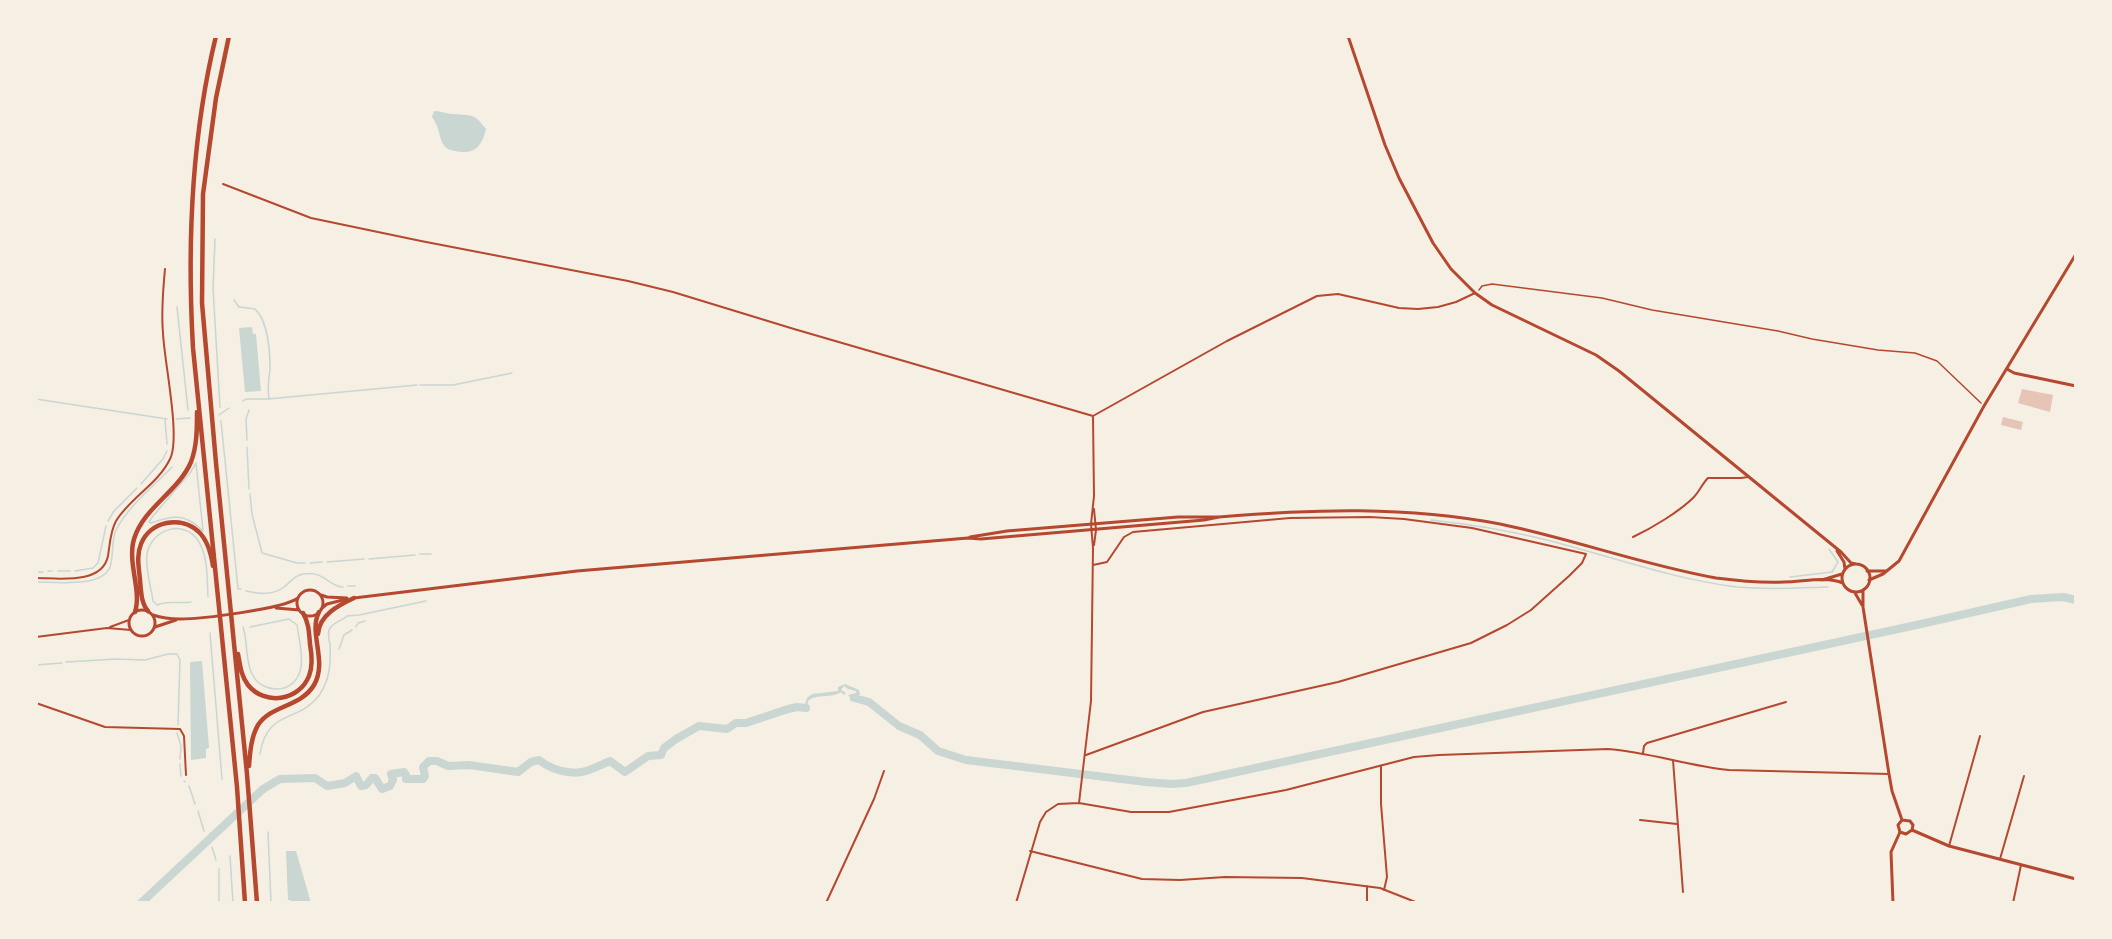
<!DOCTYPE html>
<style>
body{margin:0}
#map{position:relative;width:2112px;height:939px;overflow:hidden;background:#f6efe4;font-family:Mulish,sans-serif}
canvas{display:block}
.frame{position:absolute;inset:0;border:38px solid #f6efe4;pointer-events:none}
</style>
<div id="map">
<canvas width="2112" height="939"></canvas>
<div class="frame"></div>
</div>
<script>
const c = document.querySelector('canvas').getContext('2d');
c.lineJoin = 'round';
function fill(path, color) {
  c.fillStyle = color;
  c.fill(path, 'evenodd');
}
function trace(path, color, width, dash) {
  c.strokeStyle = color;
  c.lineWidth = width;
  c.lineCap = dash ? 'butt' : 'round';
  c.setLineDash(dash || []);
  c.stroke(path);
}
fill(new Path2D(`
 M 434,111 C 441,111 447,114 453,114 C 472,116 473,112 486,129 C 482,147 474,155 455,151 C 450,150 446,149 443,144 C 438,134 440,128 432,117 Z
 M 252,327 L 253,334 L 256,334 L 261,391 L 245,392 L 239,328 Z
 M 202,661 L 209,748 L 206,749 L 206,758 L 191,760 L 190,662 Z
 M 845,684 L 859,690 L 860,694 L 855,697 L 863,702 L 852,700 L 848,695 L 856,693 L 856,691 L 848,689 L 844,686 L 841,690 L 846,693 L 844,695 L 841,692 C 831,699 817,693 808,701 L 807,709 L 802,709 L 797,707 L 804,707 L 807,698 L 812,694 L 838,691 L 838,687 Z
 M 286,851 L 296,851 L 311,903 L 291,903 L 290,900 L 288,900 Z`), '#c9d6d2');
trace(new Path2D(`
 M 215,239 L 213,288 L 220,407
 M 234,300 L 239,307 L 255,309 C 268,321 270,352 270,369 C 269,378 267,388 269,398
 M 177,307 L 188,410
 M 420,385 L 453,385 L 512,373
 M 36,399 L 167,419
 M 243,401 L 246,399 L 268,399 L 417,385
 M 219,415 L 229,408
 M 176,419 L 190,418
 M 165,420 L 167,444
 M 221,421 L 238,589 L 241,589
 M 247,440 L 246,419 L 249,410
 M 247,447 L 249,489
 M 196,463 L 203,531 C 185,513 173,515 151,523 L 149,522 L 153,516 L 190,473 Z
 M 141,484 L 163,459 L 167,451
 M 250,494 L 252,514 L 262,553 L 297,563 L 305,563
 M 1431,520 C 1468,524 1506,530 1543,539 C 1607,555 1671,579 1737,587 C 1768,590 1798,588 1828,587
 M 108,521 L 114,511 L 137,488
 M 420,554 L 431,554
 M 369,559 L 415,555
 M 327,562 L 364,559
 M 310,563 L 322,562
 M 48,571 L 52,571
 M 58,571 L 70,571
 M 75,571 L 93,568 L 98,563 L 106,526
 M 37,572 L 43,572
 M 1790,577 L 1832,572 L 1838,562 L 1829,549
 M 36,582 C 55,582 102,588 110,567 C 114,555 111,541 116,530 C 129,505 153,487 172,467
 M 348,586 L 355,586
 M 246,591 C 258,594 273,596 284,587 C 291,582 293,576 303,574 C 324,570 329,587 343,587
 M 191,602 C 180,604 166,600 157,605 L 153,601 C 151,586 145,569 147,554 C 151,529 185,518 199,542 C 208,557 207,579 208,597
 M 243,627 C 248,642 245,660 252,674 C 263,696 297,694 301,667 C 303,654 299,638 297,625 L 289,619 L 250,627
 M 356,627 L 358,623 L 365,621
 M 210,633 L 222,779
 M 339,649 L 344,635 L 352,630
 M 66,662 L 116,659 L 145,660 L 168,654 L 177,654 L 180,660 L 178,725
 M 36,665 L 62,663
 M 177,733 L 181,746 L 180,759
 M 260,754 C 267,708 299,724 320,694 C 330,679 331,662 330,644 C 329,640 328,634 329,630 C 332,622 342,621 347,616 L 359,615 L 426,601
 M 180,764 L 181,776
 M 273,779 L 273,782
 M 184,781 L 185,782
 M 189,786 L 195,804
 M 263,789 L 265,792
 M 198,811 L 204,831
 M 268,832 L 271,903
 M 209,843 L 210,833
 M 212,847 L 216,860
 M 230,856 L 233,903
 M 219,869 L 219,903`), '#c9d6d2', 1.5);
trace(new Path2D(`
 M 854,698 L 869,702 L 899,726 L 920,735 L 938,751 L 966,760 L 1146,782 L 1171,784 L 1186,783 L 1921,624 L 2031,599 L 2063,597 L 2076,600
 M 141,903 L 263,789 L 280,779 L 315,778 L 327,786 L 345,783 L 356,776 L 361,786 L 366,785 L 372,778 L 375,778 L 382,789 L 390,786 L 393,780 L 391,774 L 404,772 L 406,775 L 406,779 L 423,779 L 425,776 L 423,767 L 429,761 L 437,761 L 448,766 L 469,765 L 518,772 L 531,762 L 539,760 C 545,765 548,766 555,769 C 580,777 587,771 610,761 L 625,772 L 648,756 L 661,755 L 664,748 L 676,739 L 699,726 L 727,729 L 736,723 L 746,723 L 788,709 L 797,707 L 806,708`), '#c9d6d2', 8);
fill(new Path2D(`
 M 2022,389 L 2053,395 L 2050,412 L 2018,403 Z
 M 2003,417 L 2023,422 L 2021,430 L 2001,425 Z`), '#e6c5b7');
trace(new Path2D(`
 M 1479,290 L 1482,286 L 1492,284 L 1602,298 L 1652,310 L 1778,331 L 1812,339 L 1878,350 L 1915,353 L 1937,361 L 1981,403`), '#b5482f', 1.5);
trace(new Path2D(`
 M 223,184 L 311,218 L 421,241 L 628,281 L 673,292 L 794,329 L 1093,416
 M 1093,416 L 1227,341 L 1317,296 L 1338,294 L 1399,308 L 1418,309 L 1438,307 L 1456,302 L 1475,293
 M 1633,537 C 1652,528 1679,512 1694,497 C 1699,492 1702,484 1708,478 L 1741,478 L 1748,477
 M 1094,545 L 1096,530 L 1094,509
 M 36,578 C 58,578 102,585 108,556 C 110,544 110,532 116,521 C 130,498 158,484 170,459 C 181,437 164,361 163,333 C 161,311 163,290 165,269
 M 110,627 L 129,620
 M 36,637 L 107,628 L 131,630
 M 36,703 L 105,727 L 180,729 L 184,736 L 186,775
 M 1643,753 L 1644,746 L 1647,743 L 1786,702
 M 1086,755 L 1203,712 L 1338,682 L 1471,643 L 1507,625 L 1531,610 L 1569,576 L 1582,563 L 1586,554 L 1472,528 L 1404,519 L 1370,517 L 1290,518 L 1133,532 L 1124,537 L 1107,562 L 1093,565
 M 1673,760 L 1683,892
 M 1381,766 L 1381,804 L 1387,877 L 1384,890
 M 1079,803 L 1091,701 L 1093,548 L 1091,524 L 1094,496 L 1093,417
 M 1640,820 L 1677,824
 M 1949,846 L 1980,736
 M 1030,851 L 1142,879 L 1180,880 L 1225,877 L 1302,878 L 1380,888 L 1418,903
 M 2000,859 L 2024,776
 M 1367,886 L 1367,903
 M 826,903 L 874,799 L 884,771
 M 1016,903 L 1040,822 L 1046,812 L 1058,804 L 1079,803 L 1131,812 L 1169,812 L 1286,790 L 1414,757 L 1439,755 L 1608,749 C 1649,752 1688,766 1729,770 L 1889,774
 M 2013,903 L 2021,865`), '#b5482f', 2);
trace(new Path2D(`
 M 2007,369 L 2014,373 L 2076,386
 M 1867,571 L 1886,571
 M 1869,580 L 1883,574 L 1899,561 L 1984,406 L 2076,254
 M 1893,903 L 1891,852 L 1900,832`), '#b5482f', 3);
trace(new Path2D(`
 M 1348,36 L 1385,145 L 1399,178 L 1433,243 L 1451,269 L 1475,293 L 1492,305 L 1596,355 L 1619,371 L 1841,552 L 1851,563 L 1856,564
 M 970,537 L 1007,531 L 1178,517 L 1218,517
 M 1837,551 L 1844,562 L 1845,569
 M1842 578a14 14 0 1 1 28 0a14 14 0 1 1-28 0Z
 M 1822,580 L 1842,574
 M 1863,590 L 1863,607 L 1889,774 L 1892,791 L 1902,820
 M297 603a13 13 0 1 1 26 0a13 13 0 1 1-26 0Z
 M 1855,593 L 1862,605
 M 321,595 L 327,597 L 347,598
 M 354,598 L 577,571 L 968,538 L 981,539 L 1204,520 L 1219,517 C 1314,509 1406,506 1500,524 C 1573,539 1643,565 1716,578 C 1739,581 1761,583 1784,582 C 1803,582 1825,576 1843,583
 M 276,608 L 299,610
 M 321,609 L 327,604 L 347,599
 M129 623a13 13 0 1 1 26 0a13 13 0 1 1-26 0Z
 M 153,615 C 162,618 171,619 180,619 C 201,619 283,609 298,598
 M 155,627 L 176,620
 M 1902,820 L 1898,825 L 1900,832 L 1906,834 L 1912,830
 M 1902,820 L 1910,821 L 1913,825 L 1912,830
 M 1912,830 L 1949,846 L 2076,879`), '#b5482f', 3);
trace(new Path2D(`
 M 216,36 C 191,138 187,243 193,348 L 237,787 L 245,903
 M 229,36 L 216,98 L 203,194 L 202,303 L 216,463 L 247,774
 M 148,611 C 141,603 141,591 140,580 C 139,568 136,556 141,544 C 150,521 181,515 199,532 C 208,541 211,553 213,566
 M 135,612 C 142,590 127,563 134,539 C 144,507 178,492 191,462 C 197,446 197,429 197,412
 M 318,634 C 319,615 339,605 354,598
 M 238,654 C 240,665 241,676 248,685 C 265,706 299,701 309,676 C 313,666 312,655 310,644 C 309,633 309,623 303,613
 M 249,766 C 250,753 251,737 258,725 C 271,705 301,707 314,685 C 328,661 308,633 319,612
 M 247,774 L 257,903`), '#b5482f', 4.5);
</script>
